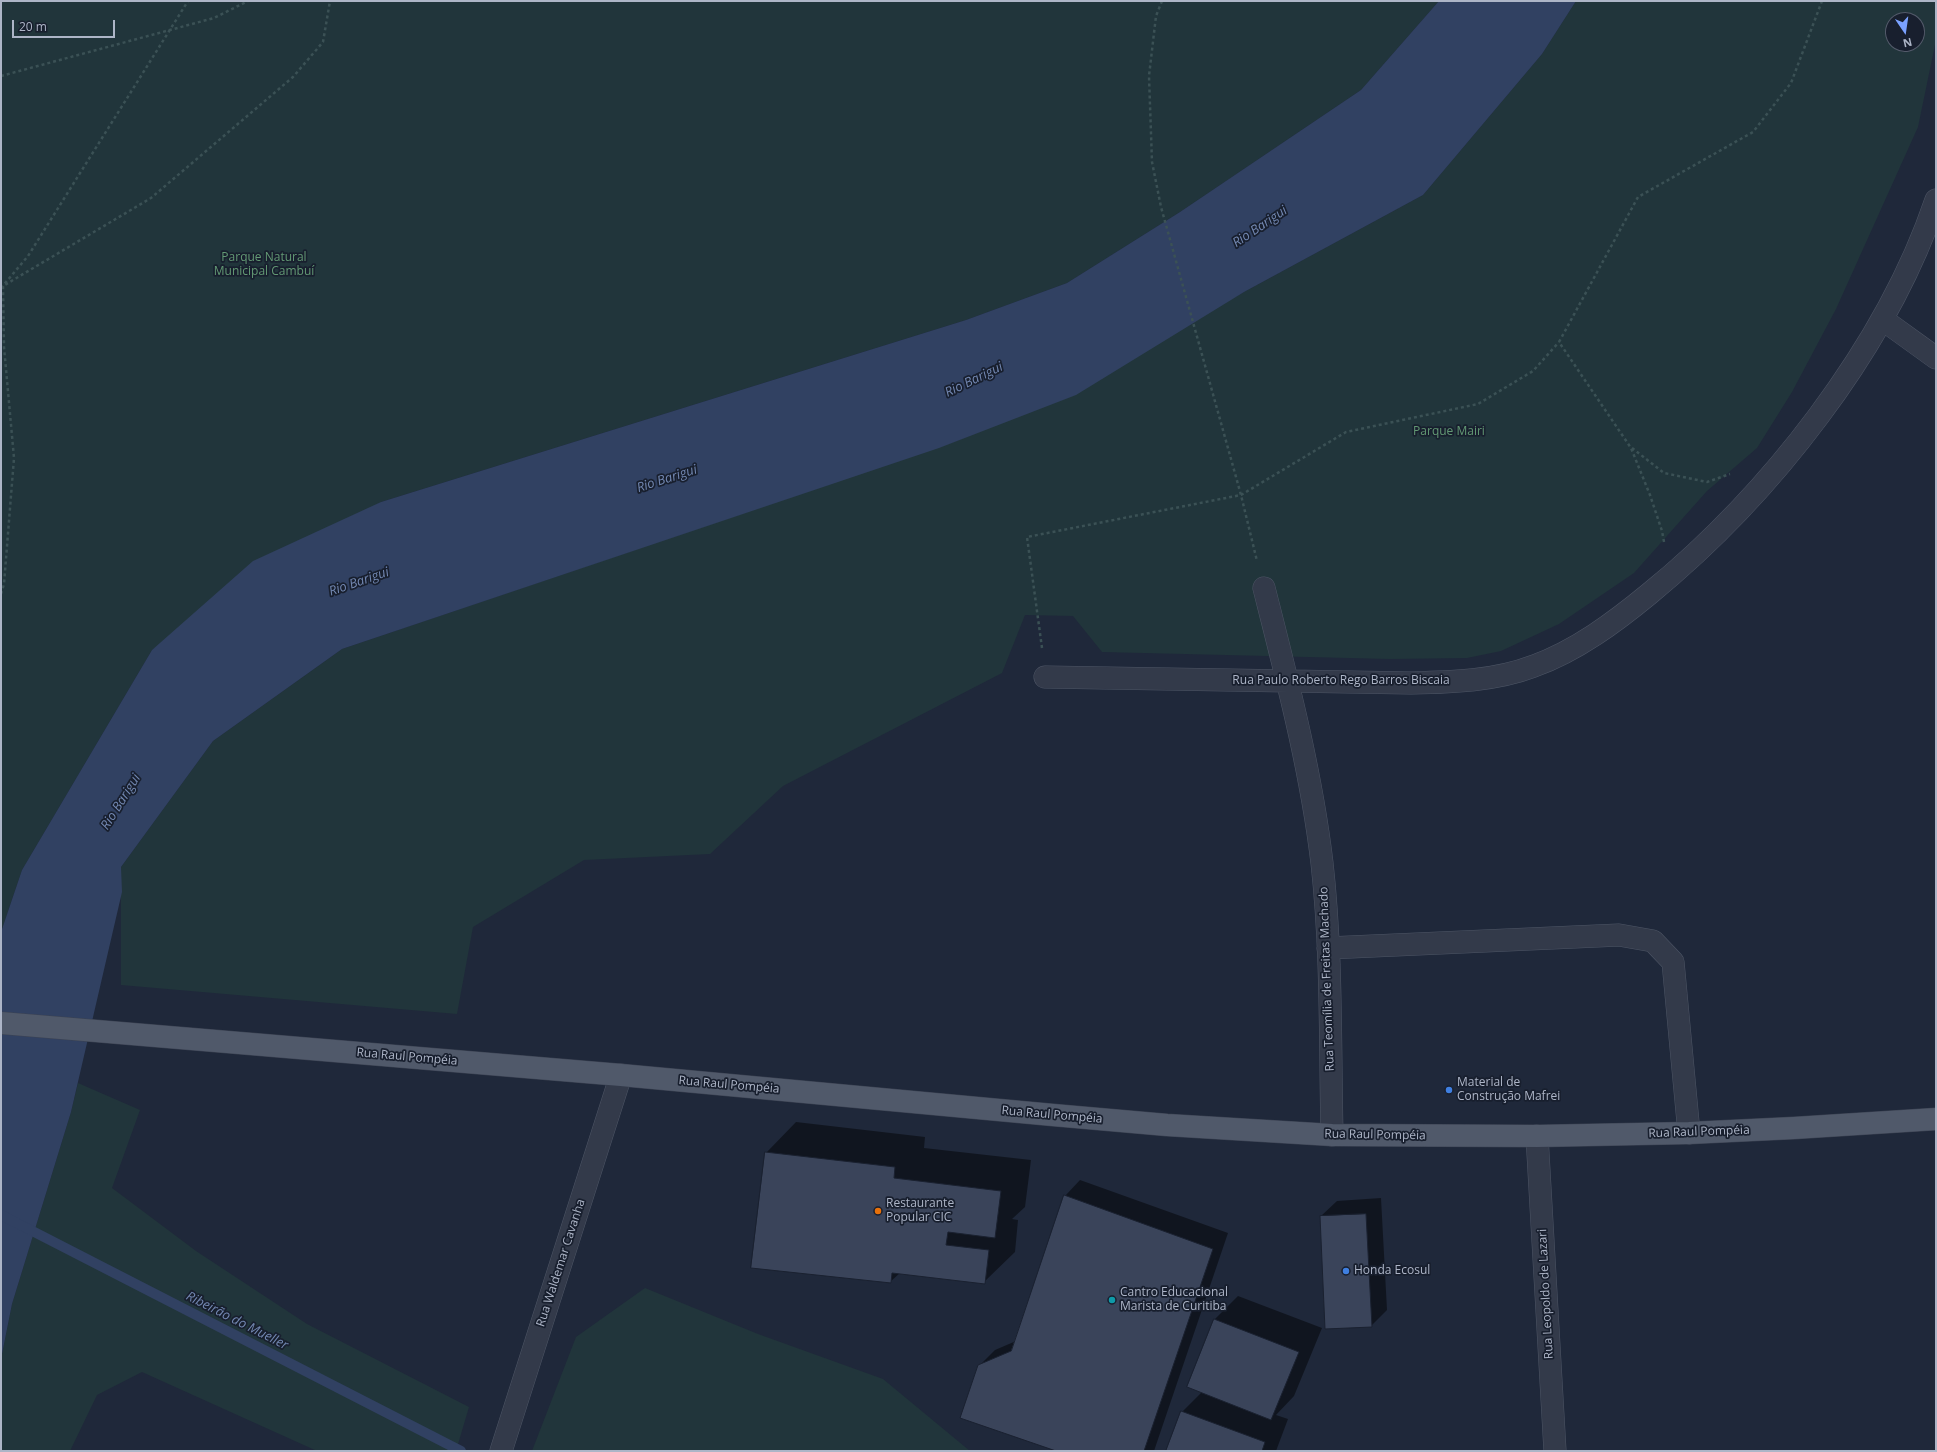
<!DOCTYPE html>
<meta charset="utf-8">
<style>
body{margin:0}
#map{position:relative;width:1937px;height:1452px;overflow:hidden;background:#1f283a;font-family:"Open Sans",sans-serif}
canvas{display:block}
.frame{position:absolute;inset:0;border:2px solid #adb5c7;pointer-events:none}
.north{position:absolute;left:1885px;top:12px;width:40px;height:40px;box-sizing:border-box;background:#181f2e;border:1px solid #545b6b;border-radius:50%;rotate:167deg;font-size:11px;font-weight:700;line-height:16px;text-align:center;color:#adb5c7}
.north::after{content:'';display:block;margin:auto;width:14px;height:18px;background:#7aa1ff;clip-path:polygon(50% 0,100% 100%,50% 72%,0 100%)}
.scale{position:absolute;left:12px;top:20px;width:103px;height:18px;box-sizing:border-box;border:2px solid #adb5c7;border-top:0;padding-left:5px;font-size:12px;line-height:14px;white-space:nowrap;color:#adb5c7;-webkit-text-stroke:3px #181f2e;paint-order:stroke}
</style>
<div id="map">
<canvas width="1937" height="1452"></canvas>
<div class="frame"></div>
<div class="north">N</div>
<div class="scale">20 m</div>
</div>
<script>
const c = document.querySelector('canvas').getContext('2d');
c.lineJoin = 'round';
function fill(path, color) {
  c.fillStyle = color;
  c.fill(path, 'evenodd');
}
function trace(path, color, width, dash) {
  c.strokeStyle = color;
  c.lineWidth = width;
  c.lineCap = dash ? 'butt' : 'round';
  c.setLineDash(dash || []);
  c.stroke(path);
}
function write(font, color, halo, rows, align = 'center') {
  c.font = font + ' "Open Sans",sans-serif';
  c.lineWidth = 3.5;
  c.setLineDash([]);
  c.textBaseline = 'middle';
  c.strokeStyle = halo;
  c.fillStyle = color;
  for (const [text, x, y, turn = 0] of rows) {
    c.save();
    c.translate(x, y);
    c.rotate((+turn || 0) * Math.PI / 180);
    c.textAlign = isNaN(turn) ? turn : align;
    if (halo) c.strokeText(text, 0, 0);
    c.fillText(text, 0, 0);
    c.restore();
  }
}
fill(new Path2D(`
 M 1,1 L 1439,1 L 1361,90 L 1180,212 L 1067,283 L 966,320 L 381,502 L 152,650 L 22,870 L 1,932 Z
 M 1576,1 L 1936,1 L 1936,40 L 1918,127 L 1836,309 L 1792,392 L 1757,448 L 1707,491 L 1634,573 L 1559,624 L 1501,651 L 1467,658 L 1390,659 L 1102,652 L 1073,616 L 1025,615 L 1002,673 L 783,786 L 710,854 L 584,860 L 473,927 L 457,1014 L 121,985 L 121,867 L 213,741 L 342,649 L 959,440 L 1244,292 L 1423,195 L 1542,54 ZM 1893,20 L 1917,20 L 1917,44 L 1893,44 Z
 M 78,1083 L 140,1110 L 112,1188 L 196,1251 L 307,1324 L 469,1407 L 456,1451 L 317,1451 L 142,1372 L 97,1395 L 70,1451 L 1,1451 L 1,1359 L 12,1304 L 71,1112 Z
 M 645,1288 L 758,1334 L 883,1379 L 970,1451 L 532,1451 L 576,1337 Z`), '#21353b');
fill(new Path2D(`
 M 1439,1 L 1576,1 L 1542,54 L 1423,195 L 1244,292 L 1076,395 L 939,448 L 342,649 L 213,741 L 121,867 L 122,892 L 71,1112 L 12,1304 L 1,1359 L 1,932 L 22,870 L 152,650 L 253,561 L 381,502 L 966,320 L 1067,283 L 1180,212 L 1361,90 Z`), '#314162');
fill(new Path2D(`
 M 796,1122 L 925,1137 L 924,1148 L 1031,1160 L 1025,1207 L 1012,1219 L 1018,1220 L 1015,1252 L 984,1282 L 900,1273 L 890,1282 L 766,1153 Z
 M 1080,1180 L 1228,1233 L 1154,1451 L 1059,1451 L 979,1366 L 995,1350 L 1016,1341 L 1065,1196 Z
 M 1381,1198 L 1387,1310 L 1371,1326 L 1321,1216 L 1337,1201 Z
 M 1238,1296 L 1322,1328 L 1294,1396 L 1276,1415 L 1288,1419 L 1276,1451 L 1167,1451 L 1182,1412 L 1202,1392 L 1188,1386 L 1215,1319 Z`), '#0007');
trace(new Path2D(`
 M 1,1215 L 461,1451`), '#314162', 10);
const building = new Path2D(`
 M 765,1152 L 895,1167 L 894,1178 L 1001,1191 L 995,1238 L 948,1232 L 946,1245 L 989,1250 L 985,1284 L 892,1273 L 891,1283 L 751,1268 Z
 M 1064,1195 L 1213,1249 L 1144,1451 L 1056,1451 L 960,1418 L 978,1365 L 1011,1351 Z
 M 1366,1214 L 1372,1327 L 1325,1329 L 1320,1216 Z
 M 1214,1319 L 1299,1352 L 1271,1420 L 1187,1387 Z
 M 1181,1411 L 1265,1442 L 1262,1451 L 1166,1451 Z`);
fill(building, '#3a445a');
trace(building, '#1a2130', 1);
const minor = new Path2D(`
 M 1882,319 L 1936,358
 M 1264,588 C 1287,679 1311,770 1322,863 C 1332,953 1330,1045 1332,1135
 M 1045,677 L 1411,683 C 1453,682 1495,681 1534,666 C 1576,651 1615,622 1649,594 C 1769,496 1886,348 1936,200
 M 1328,948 L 1619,935 L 1653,941 L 1673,962 L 1689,1133
 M 1537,1136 L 1555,1451
 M 501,1451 L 621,1075`);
const major = new Path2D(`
 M 1,1023 L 621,1075 L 1053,1115 L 1167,1125 L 1332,1135 L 1537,1136 L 1689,1133 L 1794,1128 L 1936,1119`);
trace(minor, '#4d5565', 23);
trace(major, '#3c4353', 23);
trace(new Path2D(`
 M 1162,1 L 1156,16 L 1149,76 L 1152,162 L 1161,207 L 1241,495 L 1257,561
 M 1,76 L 214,18 L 248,1
 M 1,288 L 28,256 L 188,1
 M 1632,448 L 1664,473 L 1707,482 L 1730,474
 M 1664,542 L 1662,531 L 1650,495 L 1631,448 L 1559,342 L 1638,197 L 1753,132 L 1791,83 L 1822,1
 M 1,594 L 4,584 L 14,458 L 4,347 L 3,286 L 151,198 L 293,77 L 323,42 L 330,1
 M 1042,648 L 1027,537 L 1241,495 L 1346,432 L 1478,404 L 1533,371 L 1559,342`), '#3b5155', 2.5, [3, 3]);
trace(minor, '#333a4a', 22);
trace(major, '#50596a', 22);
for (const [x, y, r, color] of [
 [1449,1090,4,"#3f7fe0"],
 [878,1211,4,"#e8710a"],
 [1346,1271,4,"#3f7fe0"],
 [1112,1300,4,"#0f9aa8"]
]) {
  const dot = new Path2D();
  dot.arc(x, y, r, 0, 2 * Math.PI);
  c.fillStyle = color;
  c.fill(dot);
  trace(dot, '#181f2e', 1.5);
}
write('12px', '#639974', '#181f2e', [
 ["Parque Natural",264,258],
 ["Municipal Cambuí",264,272],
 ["Parque Mairi",1449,432]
]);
write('12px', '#adb5c7', '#181f2e', [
 ["Rua Paulo Roberto Rego Barros Biscaia",1341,681],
 ["Rua Teomília de Freitas Machado",1327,979,-92],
 ["Rua Raul Pompéia",407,1057,5],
 ["Rua Raul Pompéia",729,1085,5],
 ["Rua Raul Pompéia",1052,1115,5],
 ["Rua Raul Pompéia",1699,1132,-2],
 ["Rua Raul Pompéia",1375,1135,1],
 ["Rua Waldemar Cavanha",561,1263,-72],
 ["Rua Leopoldo de Lazari",1546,1294,-93]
]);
write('12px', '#adb5c7', '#181f2e', [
 ["Material de",1457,1083],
 ["Construção Mafrei",1457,1097],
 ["Restaurante",886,1204],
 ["Popular CIC",886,1218],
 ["Honda Ecosul",1354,1271],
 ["Cantro Educacional",1120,1293],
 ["Marista de Curitiba",1120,1307]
], 'left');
write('italic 13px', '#7388b2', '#181f2e', [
 ["Rio Barigui",1260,227,-34],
 ["Rio Barigui",974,380,-26],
 ["Rio Barigui",667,479,-18],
 ["Rio Barigui",359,582,-19],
 ["Rio Barigui",121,802,-58],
 ["Ribeirão do Mueller",237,1321,27]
]);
</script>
